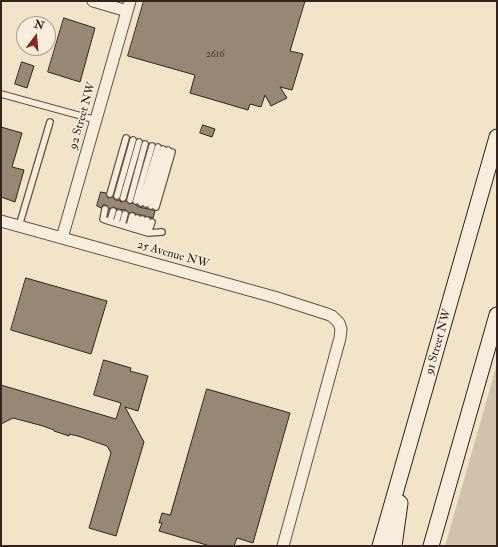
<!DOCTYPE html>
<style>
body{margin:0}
#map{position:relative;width:498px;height:547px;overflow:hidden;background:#f2e4c9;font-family:"IM FELL Double Pica",serif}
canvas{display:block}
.frame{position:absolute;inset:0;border:2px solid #32241b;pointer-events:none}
.north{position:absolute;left:16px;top:16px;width:40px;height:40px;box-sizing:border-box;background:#f7eddc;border:1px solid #a89d8f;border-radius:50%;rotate:16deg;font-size:11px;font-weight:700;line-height:16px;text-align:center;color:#32241b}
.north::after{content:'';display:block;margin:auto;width:14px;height:18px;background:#8f2418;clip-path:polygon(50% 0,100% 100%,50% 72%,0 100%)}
</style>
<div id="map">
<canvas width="498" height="547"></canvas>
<div class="frame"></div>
<div class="north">N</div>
</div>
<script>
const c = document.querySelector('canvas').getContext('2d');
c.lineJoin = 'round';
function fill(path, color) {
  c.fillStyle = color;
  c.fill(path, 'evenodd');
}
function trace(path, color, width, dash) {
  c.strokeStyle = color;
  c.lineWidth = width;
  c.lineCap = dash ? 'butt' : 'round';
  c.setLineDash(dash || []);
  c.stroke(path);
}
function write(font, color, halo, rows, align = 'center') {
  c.font = font + ' "IM FELL Double Pica",serif';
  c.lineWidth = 3;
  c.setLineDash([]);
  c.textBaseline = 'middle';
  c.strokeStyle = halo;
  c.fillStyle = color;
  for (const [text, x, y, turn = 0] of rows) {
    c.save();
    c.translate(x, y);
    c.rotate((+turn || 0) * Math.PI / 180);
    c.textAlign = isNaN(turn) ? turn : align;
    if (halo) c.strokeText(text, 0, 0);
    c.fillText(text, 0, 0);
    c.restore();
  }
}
fill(new Path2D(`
 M 497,364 L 497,546 L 445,546 Z`), '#d1c3ab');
const building = new Path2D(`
 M 144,1 L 305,1 L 290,51 L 303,54 L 292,90 L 280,87 L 287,98 L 271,106 L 265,95 L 261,107 L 250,104 L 248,110 L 190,93 L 195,75 L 128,56 Z
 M 64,18 L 95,28 L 80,82 L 48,72 Z
 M 22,62 L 34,66 L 27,88 L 15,84 Z
 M 203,125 L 215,129 L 212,137 L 200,133 Z
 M 1,127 L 22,133 L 12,167 L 24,170 L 15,202 L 1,197 Z
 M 101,192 L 106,193 L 108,198 L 113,197 L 115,200 L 119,200 L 121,202 L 126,201 L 129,204 L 133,203 L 139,207 L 153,210 L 155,211 L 153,218 L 136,214 L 133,212 L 129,213 L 126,210 L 117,209 L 114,207 L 109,209 L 106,205 L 103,205 L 101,208 L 97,206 Z
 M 26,278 L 107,301 L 91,354 L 11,330 Z
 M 104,360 L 131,368 L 130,371 L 148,376 L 138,411 L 125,407 L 144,442 L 116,536 L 89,528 L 111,453 L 107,446 L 78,436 L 69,434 L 69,436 L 54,431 L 54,430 L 43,426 L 13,418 L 1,424 L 1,385 L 116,419 L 121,403 L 94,395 Z
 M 207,389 L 290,413 L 253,543 L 237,538 L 234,546 L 210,546 L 159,531 L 162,523 L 159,523 L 162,513 L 170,515 Z`);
fill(building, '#968875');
trace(building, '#32241b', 1);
const service = new Path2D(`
 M 1,94 L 96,120
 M 110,194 L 126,138
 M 117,196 L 133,140
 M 123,198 L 139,142
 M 130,200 L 145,144
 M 136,201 L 152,146
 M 141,203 L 158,147
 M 146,204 L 163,149
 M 151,206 L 168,150
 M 156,207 L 172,152
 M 105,209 L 103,219 L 105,220 L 148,233 L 162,232
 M 110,221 L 113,211
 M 116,223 L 119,213
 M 122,225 L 125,214
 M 19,226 L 50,122
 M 129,227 L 132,216
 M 134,229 L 137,218
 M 139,230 L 142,219
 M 144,231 L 147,220
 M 148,233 L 152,222`);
const minor = new Path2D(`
 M 93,1 L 127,11
 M 1,221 L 274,297 L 327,314 L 332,316 L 339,323 L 341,329 L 340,338 L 283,546
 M 62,238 L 130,1`);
const secondary = new Path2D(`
 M 380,546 L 497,137
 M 394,546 L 400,503
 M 431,546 L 497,315`);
trace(service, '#625446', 8);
trace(minor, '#625446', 13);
trace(secondary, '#32241b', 17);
trace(service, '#f7eddc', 5.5);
trace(minor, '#f7eddc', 11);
trace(secondary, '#f7eddc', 15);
write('10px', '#4b3d32', null, [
 ["2616",215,55]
]);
write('12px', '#32241b', '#f7eddc', [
 ["92 Street NW",83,116,-74],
 ["25 Avenue NW",173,255,16],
 ["91 Street NW",439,342,-74]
]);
</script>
